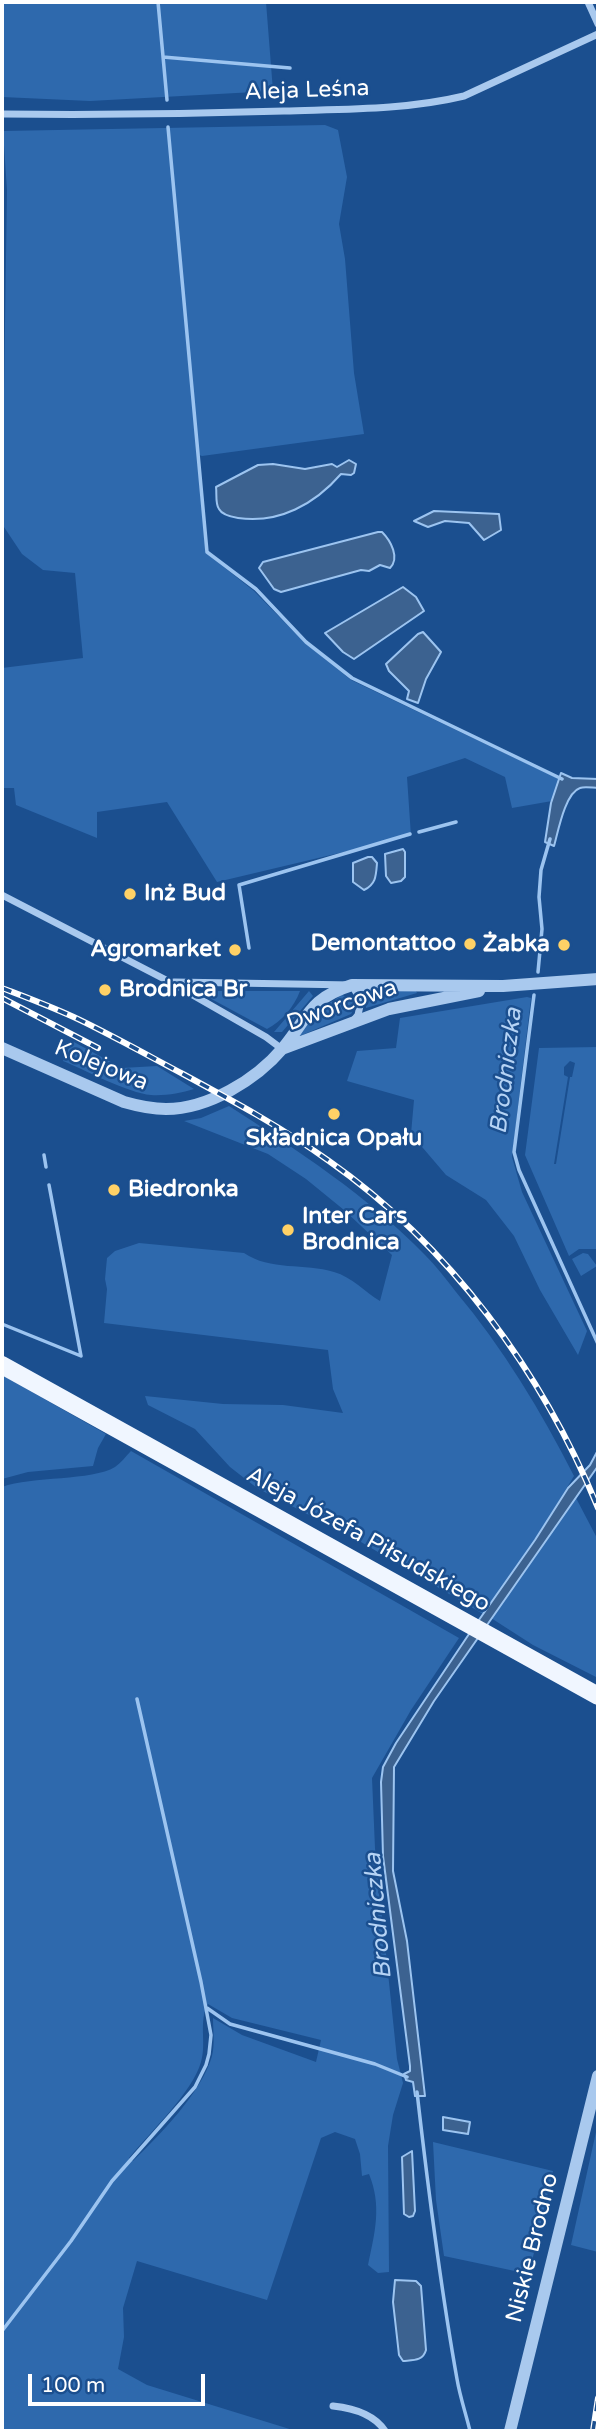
<!DOCTYPE html>
<meta charset="utf-8">
<style>
body{margin:0}
#map{position:relative;width:600px;height:2433px;overflow:hidden;background:#1b4f8f;font-family:"Varela Round",sans-serif}
canvas{display:block}
.frame{position:absolute;inset:0;border:4px solid #fff;pointer-events:none}
.scale{position:absolute;left:28px;top:2374px;width:177px;height:32px;box-sizing:border-box;border:4px solid #fff;border-top:0;padding-left:9px;font-size:21px;line-height:24px;white-space:nowrap;color:#fff;-webkit-text-stroke:5px #1b4f8f;paint-order:stroke}
</style>
<div id="map">
<canvas width="600" height="2433"></canvas>
<div class="frame"></div>
<div class="scale">100 m</div>
</div>
<script>
const c = document.querySelector('canvas').getContext('2d');
c.lineJoin = 'round';
function fill(path, color) {
  c.fillStyle = color;
  c.fill(path, 'evenodd');
}
function trace(path, color, width, dash) {
  c.strokeStyle = color;
  c.lineWidth = width;
  c.lineCap = dash ? 'butt' : 'round';
  c.setLineDash(dash || []);
  c.stroke(path);
}
function write(font, color, halo, rows, align = 'center') {
  c.font = font + ' "Varela Round",sans-serif';
  c.lineWidth = 5;
  c.setLineDash([]);
  c.textBaseline = 'middle';
  c.strokeStyle = halo;
  c.fillStyle = color;
  for (const [text, x, y, turn = 0] of rows) {
    c.save();
    c.translate(x, y);
    c.rotate((+turn || 0) * Math.PI / 180);
    c.textAlign = isNaN(turn) ? turn : align;
    if (halo) c.strokeText(text, 0, 0);
    c.fillText(text, 0, 0);
    c.restore();
  }
}
fill(new Path2D(`
 M 2,2 L 266,2 L 273,91 L 90,101 L 2,97 Z
 M 325,125 L 338,130 L 347,177 L 339,224 L 345,259 L 354,373 L 364,434 L 202,456 L 197,454 L 206,553 L 254,591 L 305,643 L 351,680 L 559,779 L 552,801 L 512,808 L 505,777 L 465,758 L 407,777 L 411,836 L 217,882 L 167,802 L 97,812 L 97,838 L 16,805 L 14,788 L 2,788 L 2,668 L 83,658 L 75,573 L 43,570 L 22,554 L 2,524 L 7,190 L 3,131 Z
 M 203,991 L 300,991 C 294,1007 282,1021 267,1029 L 204,995 Z
 M 309,991 L 313,996 L 282,1032 L 274,1032 Z
 M 364,991 L 416,991 L 417,993 L 366,1008 Z
 M 342,995 L 352,999 L 355,1007 L 351,1014 L 300,1036 L 299,1033 L 320,1009 Z
 M 527,997 L 531,998 L 512,1157 L 522,1192 L 587,1331 L 578,1355 L 540,1290 L 514,1236 L 486,1200 L 446,1175 L 411,1134 L 414,1100 L 347,1081 L 357,1051 L 396,1048 L 400,1018 Z
 M 72,1041 L 122,1068 L 157,1066 L 194,1089 C 181,1093 165,1096 151,1095 C 128,1093 85,1070 63,1061 Z
 M 598,1047 L 598,1249 L 579,1249 L 569,1256 L 525,1155 L 539,1048 ZM 570,1061 L 575,1063 L 572,1077 L 570,1077 L 556,1164 L 554,1164 L 568,1077 L 564,1075 L 564,1067 Z
 M 229,1106 C 297,1150 368,1196 425,1255 C 436,1266 446,1279 456,1292 C 503,1348 541,1411 574,1476 L 535,1540 L 483,1614 L 361,1542 L 257,1488 L 230,1467 L 195,1429 L 148,1405 L 145,1396 L 223,1404 L 283,1405 L 343,1413 L 333,1389 L 328,1350 L 104,1323 L 107,1289 L 105,1279 L 107,1258 L 115,1251 L 139,1243 L 244,1253 C 270,1271 305,1263 334,1272 C 352,1277 365,1292 380,1301 L 392,1255 L 344,1210 L 306,1179 L 268,1154 L 184,1121 L 201,1118 Z
 M 583,1253 L 588,1254 L 597,1266 L 581,1276 L 572,1259 Z
 M 2,1375 L 106,1434 L 98,1448 L 93,1466 L 28,1472 L 2,1479 Z
 M 131,1451 L 459,1638 L 411,1710 L 372,1778 L 375,1848 L 397,2059 L 403,2083 L 393,2115 L 388,2146 L 389,2272 L 378,2273 L 368,2265 C 375,2232 382,2206 369,2174 L 362,2176 L 360,2154 L 355,2139 L 335,2132 L 321,2138 L 267,2300 L 137,2261 L 123,2308 L 124,2337 L 118,2369 L 147,2385 L 296,2431 L 2,2431 L 2,1487 C 32,1476 92,1481 115,1467 C 121,1463 126,1456 131,1451 ZM 208,2004 L 232,2018 L 321,2040 L 316,2062 L 242,2035 L 213,2018 C 213,2030 215,2044 212,2056 C 202,2092 159,2136 133,2161 L 129,2158 C 150,2132 192,2093 201,2062 C 207,2042 198,2022 208,2004 Z
 M 576,1498 L 598,1540 L 598,1678 L 533,1645 L 491,1618 Z
 M 598,2123 L 598,2252 L 571,2245 Z
 M 433,2142 L 553,2171 L 529,2274 L 444,2256 L 436,2200 Z`), '#2e69ad');
const water = new Path2D(`
 M 349,460 L 356,464 L 354,473 L 351,475 L 341,474 C 315,504 279,524 238,518 C 232,517 222,515 219,509 C 215,504 217,493 216,487 L 258,465 L 273,464 L 305,469 L 332,464 L 337,467 Z
 M 434,511 L 499,514 L 501,530 L 484,540 L 469,523 L 445,521 L 428,527 L 414,521 Z
 M 378,532 L 382,532 C 391,541 400,558 390,568 L 380,565 L 369,571 L 361,570 L 281,592 L 274,589 L 259,568 L 263,562 Z
 M 403,587 L 416,597 L 424,611 L 354,659 L 343,652 L 325,633 Z
 M 423,632 L 441,652 L 426,679 L 418,703 L 407,699 L 409,691 L 389,671 L 386,664 L 418,634 Z
 M 561,773 L 572,778 L 598,779 L 598,788 C 593,788 585,786 580,788 C 565,793 558,832 554,846 L 545,842 L 551,803 Z
 M 403,849 L 405,852 L 405,877 L 401,881 L 391,883 L 386,876 L 385,854 Z
 M 368,857 L 372,857 L 377,863 C 376,876 376,884 364,890 L 353,882 L 353,863 Z
 M 598,1450 L 598,1466 L 434,1701 L 394,1767 L 393,1871 L 407,1941 L 425,2096 L 415,2096 L 413,2082 L 406,2080 L 404,2074 L 410,2071 L 410,2066 L 383,1856 L 381,1782 L 383,1767 L 396,1743 L 467,1637 L 535,1540 L 568,1488 L 590,1465 Z
 M 443,2117 L 470,2122 L 468,2134 L 443,2130 Z
 M 412,2151 L 415,2211 L 413,2216 L 409,2217 L 404,2214 L 402,2157 Z
 M 395,2280 L 416,2281 L 421,2286 L 426,2350 C 423,2361 414,2360 403,2361 L 399,2355 L 393,2302 Z`);
fill(water, '#3c6290');
trace(water, '#9cc4f0', 2);
trace(new Path2D(`
 M 158,2 L 167,100
 M 163,57 L 290,68
 M 168,127 L 207,552 L 256,589 L 306,642 L 352,678 L 562,779
 M 419,832 L 456,822
 M 249,948 L 239,885 L 410,834
 M 538,972 L 542,929 L 539,897 L 541,870 L 550,839
 M 534,995 L 514,1152 L 519,1170 L 598,1344
 M 44,1155 L 46,1167
 M 49,1185 L 81,1356
 M 2,1324 L 81,1356
 M 207,2008 L 230,2024 L 375,2064 L 407,2077
 M 417,2092 C 428,2188 440,2284 457,2379 C 460,2397 466,2414 470,2431
 M 2,2331 L 71,2241 L 112,2181 L 195,2087 L 206,2065 L 209,2054 L 211,2035 L 201,1982 L 137,1699`), '#9cc4f0', 3.5);
trace(new Path2D(`
 M 588,2 L 598,24
 M 2,114 C 96,115 190,114 284,111 C 344,109 406,110 464,96 L 598,34
 M 2,895 L 170,982 L 266,1037 L 282,1049
 M 174,982 L 352,985 L 361,1001 L 358,1015 L 353,1021
 M 333,2406 C 352,2408 374,2414 385,2431`), '#a9c9ee', 7);
trace(new Path2D(`
 M 2,1048 L 124,1102 C 138,1106 152,1109 166,1109 C 208,1109 256,1080 283,1048 C 309,1017 308,999 352,985 L 503,986 L 598,979
 M 282,1049 L 389,1009 L 479,991
 M 510,2431 L 598,2076`), '#a9c9ee', 12);
trace(new Path2D(`
 M 2,1365 L 598,1696`), '#f0f6ff', 18);
const rail = new Path2D(`
 M 2,988 C 28,998 55,1008 80,1020 C 115,1037 149,1056 183,1074 C 233,1101 283,1128 329,1161 C 449,1245 543,1373 598,1508
 M 2,998 L 98,1048
 M 593,2431 L 598,2398`);
trace(rail, '#fff', 6);
trace(rail, '#1b4f8f', 3.5, [10]);
for (const [x, y, r, color] of [
 [130,894,7,"#ffd166"],
 [470,944,7,"#ffd166"],
 [564,945,7,"#ffd166"],
 [235,950,7,"#ffd166"],
 [105,990,7,"#ffd166"],
 [334,1114,7,"#ffd166"],
 [114,1190,7,"#ffd166"],
 [288,1230,7,"#ffd166"]
]) {
  const dot = new Path2D();
  dot.arc(x, y, r, 0, 2 * Math.PI);
  c.fillStyle = color;
  c.fill(dot);
  trace(dot, '#1b4f8f', 2.5);
}
write('23px', '#fff', '#1b4f8f', [
 ["Aleja Leśna",307,91,-2],
 ["Dworcowa",342,1006,-19],
 ["Kolejowa",101,1066,22],
 ["Aleja Józefa Piłsudskiego",368,1540,29],
 ["Niskie Brodno",533,2248,-76]
]);
write('bold 23px', '#fff', '#1b4f8f', [
 ["Inż Bud",144,894],
 ["Demontattoo",456,944,"right"],
 ["Żabka",550,945,"right"],
 ["Agromarket",221,950,"right"],
 ["Brodnica Br",119,990],
 ["Składnica Opału",334,1139,"center"],
 ["Biedronka",128,1190],
 ["Inter Cars",302,1217],
 ["Brodnica",302,1243]
], 'left');
write('italic 24px', '#b5d3f5', '#1b4f8f', [
 ["Brodniczka",507,1071,-83],
 ["Brodniczka",379,1916,-95]
]);
</script>
